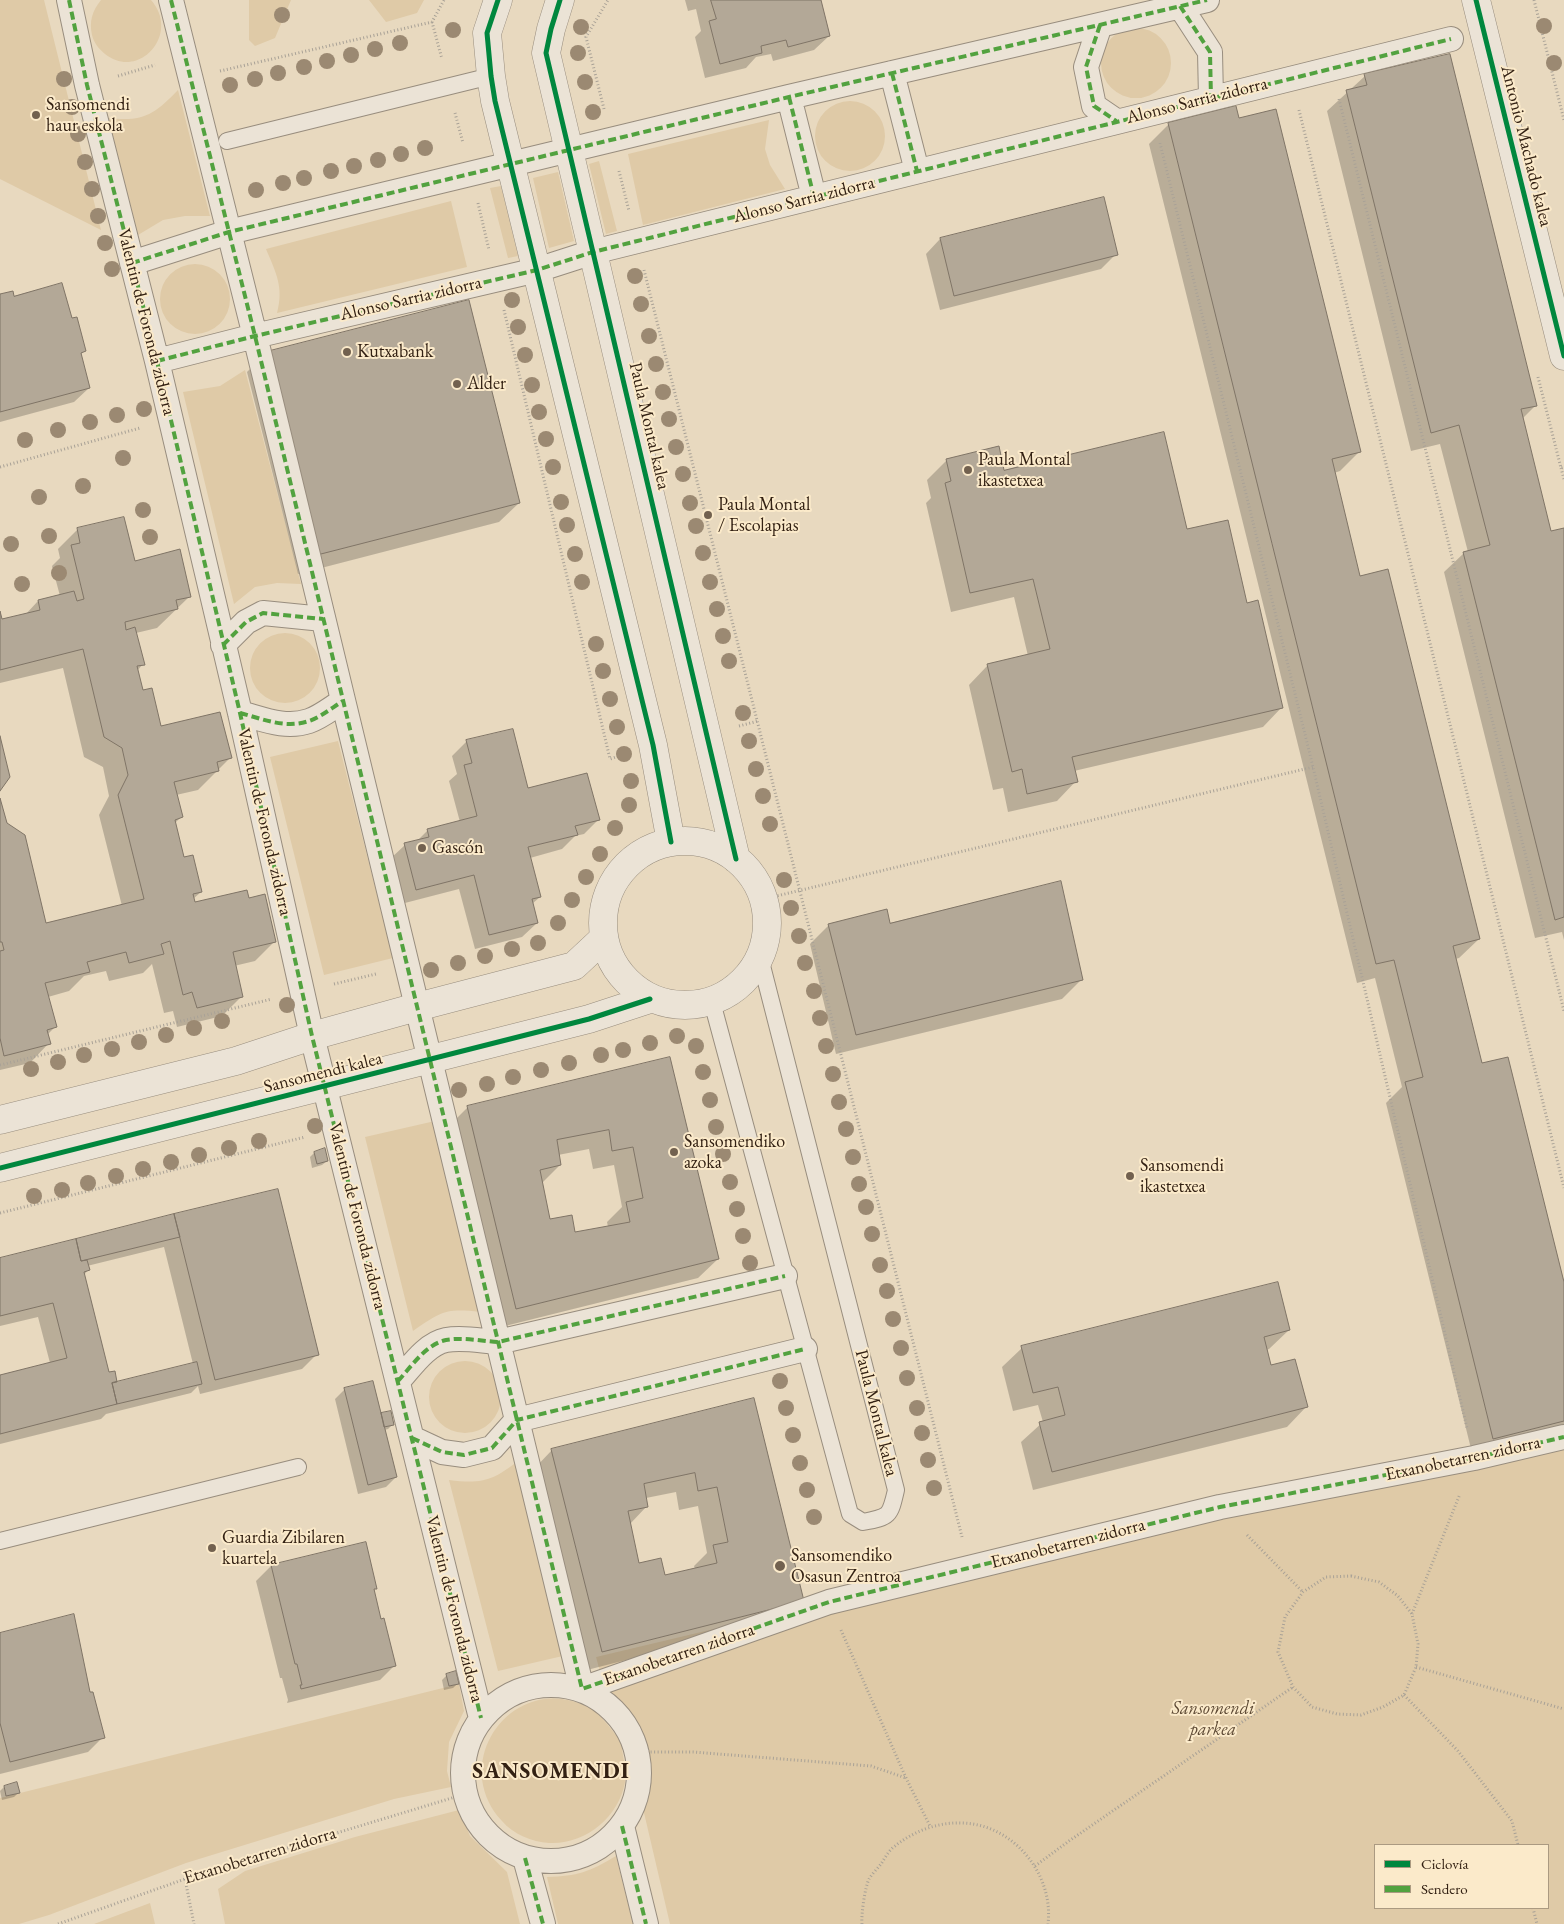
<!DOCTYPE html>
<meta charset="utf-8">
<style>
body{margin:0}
#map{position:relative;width:1564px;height:1924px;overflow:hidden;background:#e8d9bf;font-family:"EB Garamond",serif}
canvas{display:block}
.legend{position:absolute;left:1374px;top:1844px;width:175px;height:65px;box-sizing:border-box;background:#fbeaca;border:1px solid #ab9a81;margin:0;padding:6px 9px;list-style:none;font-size:15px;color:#332113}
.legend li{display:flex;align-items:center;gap:10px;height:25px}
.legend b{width:25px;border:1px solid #ab9a81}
</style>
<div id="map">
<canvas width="1564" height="1924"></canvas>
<ul class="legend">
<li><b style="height:6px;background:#00873e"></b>Ciclovía</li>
<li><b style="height:6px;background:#52a23f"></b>Sendero</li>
</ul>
</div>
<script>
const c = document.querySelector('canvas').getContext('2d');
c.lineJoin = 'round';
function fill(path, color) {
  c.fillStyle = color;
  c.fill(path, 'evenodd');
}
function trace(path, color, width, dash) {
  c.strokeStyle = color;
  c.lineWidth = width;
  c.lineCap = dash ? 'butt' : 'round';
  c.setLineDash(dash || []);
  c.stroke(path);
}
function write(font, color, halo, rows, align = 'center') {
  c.font = font + ' "EB Garamond",serif';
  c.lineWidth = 4;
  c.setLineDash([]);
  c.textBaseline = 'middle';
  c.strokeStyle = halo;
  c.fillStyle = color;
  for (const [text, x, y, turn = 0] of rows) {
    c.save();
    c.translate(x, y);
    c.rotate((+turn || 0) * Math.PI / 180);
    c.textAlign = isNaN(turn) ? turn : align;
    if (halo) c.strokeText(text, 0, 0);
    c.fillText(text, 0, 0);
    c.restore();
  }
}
fill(new Path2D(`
 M 0,0 L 44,0 L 101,230 L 0,179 Z
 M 101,0 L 151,0 C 181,34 139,81 105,54 C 99,49 94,43 92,35 C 89,22 92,11 101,0 Z
 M 249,0 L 291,0 L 275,38 L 255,46 L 249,40 Z
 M 369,0 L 424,0 L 417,13 L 386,22 Z
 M1101 63a35 35 0 1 1 70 0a35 35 0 1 1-70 0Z
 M 178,90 L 210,216 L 185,216 L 163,220 L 138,235 L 108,118 C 143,122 154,115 178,90 Z
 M815 136a35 35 0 1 1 70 0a35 35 0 1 1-70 0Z
 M 769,120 L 765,149 L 770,165 L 785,189 L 643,225 L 628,154 Z
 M 599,161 L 617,231 L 606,234 L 589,164 Z
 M 558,172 L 574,241 L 549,248 L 533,178 Z
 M 501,186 L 518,256 L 508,258 L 490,188 Z
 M 451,201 L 467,267 L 277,313 C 284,287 276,273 266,249 Z
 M160 299a35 35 0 1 1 70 0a35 35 0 1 1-70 0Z
 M 245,370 L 301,584 L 277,583 L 255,587 L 234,604 L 183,392 L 220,386 Z
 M250 668a35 35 0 1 1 70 0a35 35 0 1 1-70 0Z
 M 338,741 L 393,958 L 324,975 L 270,757 Z
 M 435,1121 L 480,1312 C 445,1308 441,1312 413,1331 L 365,1137 Z
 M429 1397a36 36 0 1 1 72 0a36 36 0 1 1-72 0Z
 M 1564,1437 L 1564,1924 L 670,1924 L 638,1787 L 622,1748 C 623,1759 627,1770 625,1782 C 619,1817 585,1845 549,1843 C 532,1842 513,1834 502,1821 C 447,1761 514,1670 588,1707 C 601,1714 608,1726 617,1736 L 596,1657 L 970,1568 ZM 1375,1845 L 1548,1845 L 1548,1908 L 1375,1908 Z
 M 518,1461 L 567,1655 L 498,1671 L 449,1480 C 482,1484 492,1481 518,1461 Z
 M 459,1684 L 464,1711 L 449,1742 L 447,1771 L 451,1787 L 394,1799 L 186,1863 L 49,1915 L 19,1924 L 0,1924 L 0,1798 Z
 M 459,1810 L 470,1836 L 507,1872 L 520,1924 L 225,1924 L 218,1889 L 245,1871 L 355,1837 Z
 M 616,1856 L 633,1924 L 558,1924 L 547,1877 C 578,1876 589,1872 616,1856 Z
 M 150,1903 L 155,1924 L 94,1924 Z`), '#dfcaa7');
fill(new Path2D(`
 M 685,0 L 819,0 L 829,36 L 814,50 L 773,61 L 771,54 L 756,57 L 746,68 L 705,78 L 695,37 L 701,31 L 696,9 L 688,11 Z
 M 1365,76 L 1536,405 L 1522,419 L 1550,532 L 1564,529 L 1564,940 L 1562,932 L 1535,938 L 1444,572 L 1464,553 L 1468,552 L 1440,444 L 1411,451 L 1327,111 Z
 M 1235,108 L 1359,452 L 1340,471 L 1334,473 L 1359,578 L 1479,939 L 1459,958 L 1455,959 L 1482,1065 L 1564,1288 L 1564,1428 L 1473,1457 L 1386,1103 L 1402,1087 L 1375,978 L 1357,983 L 1149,144 L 1168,125 Z
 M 940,239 L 1116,254 L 1101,269 L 940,310 L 926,254 Z
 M 0,295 L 14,297 L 71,320 L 84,351 L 80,355 L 89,388 L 74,402 L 0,422 Z
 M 266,353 L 519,503 L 499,522 L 298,574 L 247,372 Z
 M 947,460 L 1003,471 L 1186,531 L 1247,604 L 1282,707 L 1263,727 L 1074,771 L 1076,781 L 1057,801 L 1008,812 L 1003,788 L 993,790 L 969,685 L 988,665 L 1028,656 L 1014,597 L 951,612 L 926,503 L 931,498 L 927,480 Z
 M 77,530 L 190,596 L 157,628 L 136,633 L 143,664 L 137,671 L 142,692 L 161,727 L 230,758 L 198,790 L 176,795 L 181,817 L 174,824 L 183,859 L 201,892 L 193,899 L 194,904 L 248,899 L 275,941 L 255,961 L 234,966 L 242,996 L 222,1016 L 177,1027 L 173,1011 L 164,1013 L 152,964 L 143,973 L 109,981 L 106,971 L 84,976 L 69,991 L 48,997 L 55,1027 L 47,1035 L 49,1043 L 30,1063 L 0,1070 L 0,803 L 6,824 L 45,924 L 122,906 L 99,815 L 109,796 L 103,767 L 84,757 L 63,668 L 0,683 L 0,616 L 1,621 L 25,615 L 38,601 L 60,596 L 52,566 L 60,558 L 58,549 Z
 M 467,741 L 527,789 L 599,819 L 584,834 L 575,836 L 562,849 L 530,858 L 540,897 L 532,904 L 537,923 L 522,937 L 475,949 L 459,889 L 401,904 L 390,859 L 405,845 L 416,842 L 428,830 L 460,822 L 449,781 L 457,774 L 452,756 Z
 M 829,925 L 1082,979 L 1062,999 L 836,1054 L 810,944 Z
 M 669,1058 L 718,1259 L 698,1278 L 497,1328 L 448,1127 L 468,1107 ZM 589,1149 L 593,1169 L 614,1165 L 622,1207 L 607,1222 L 608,1227 L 574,1234 L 549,1221 L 541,1184 L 560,1165 L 558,1155 Z
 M 324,1150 L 327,1161 L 322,1165 L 312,1168 L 310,1157 L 314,1153 Z
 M 277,1190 L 317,1354 L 302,1369 L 200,1394 L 198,1386 L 191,1393 L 106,1414 L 101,1419 L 0,1444 L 0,1376 L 50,1363 L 38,1317 L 0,1326 L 0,1259 ZM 164,1247 L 193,1364 L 113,1384 L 108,1374 L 84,1275 L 88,1270 L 87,1266 Z
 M 1289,1330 L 1269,1349 L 1266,1350 L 1270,1366 L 1306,1407 L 1287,1427 L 1033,1490 L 1021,1442 L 1043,1422 L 1038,1405 L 1013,1411 L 1002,1367 L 1022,1348 Z
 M 345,1389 L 393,1424 L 388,1429 L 384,1430 L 396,1477 L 386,1487 L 358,1494 L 335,1399 Z
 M 753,1400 L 784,1620 L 583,1671 L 533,1470 L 552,1450 ZM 676,1492 L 679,1510 L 698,1506 L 707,1553 L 694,1566 L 695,1569 L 664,1576 L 639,1565 L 630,1524 L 647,1506 L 646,1498 Z
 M 365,1543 L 375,1588 L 373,1591 L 381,1621 L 395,1665 L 380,1680 L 287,1703 L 288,1700 L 282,1678 L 280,1678 L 256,1581 L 271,1566 Z
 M 73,1616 L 89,1693 L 103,1737 L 88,1752 L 0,1774 L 0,1634 Z
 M 447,1675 L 458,1683 L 453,1688 L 444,1690 L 442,1680 Z
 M 4,1787 L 19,1792 L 14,1797 L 2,1800 L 0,1791 Z`), '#0003');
const building = new Path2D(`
 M 711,0 L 821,0 L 830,36 L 788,47 L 786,40 L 761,46 L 762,53 L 720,64 L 709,21 L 716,19 Z
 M 1450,54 L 1537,406 L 1521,409 L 1551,531 L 1564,528 L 1564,917 L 1555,920 L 1463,552 L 1490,545 L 1459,425 L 1431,433 L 1346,90 L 1367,85 L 1364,74 Z
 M 1236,106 L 1239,118 L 1276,109 L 1361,452 L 1332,459 L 1360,576 L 1388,569 L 1480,939 L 1453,946 L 1482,1063 L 1508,1057 L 1564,1282 L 1564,1421 L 1493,1439 L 1405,1082 L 1423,1077 L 1394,960 L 1376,964 L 1168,123 Z
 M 1104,197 L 1118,255 L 954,296 L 940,238 Z
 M 62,283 L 72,318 L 77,317 L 86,351 L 81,353 L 90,388 L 0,412 L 0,294 L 13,291 L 14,296 Z
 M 469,300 L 520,503 L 317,555 L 266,352 Z
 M 1164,432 L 1187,529 L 1228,520 L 1247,603 L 1258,600 L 1283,708 L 1072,757 L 1078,782 L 1027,794 L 1022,769 L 1012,772 L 987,664 L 1050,649 L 1033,579 L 970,593 L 945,483 L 951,481 L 946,459 L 999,446 L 1004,470 Z
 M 124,517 L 135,561 L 180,549 L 191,597 L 176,600 L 178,609 L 125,622 L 126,630 L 135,627 L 145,665 L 137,666 L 143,690 L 152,688 L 161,726 L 220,712 L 232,758 L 217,762 L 219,771 L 174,782 L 183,817 L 175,820 L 184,857 L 193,855 L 202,892 L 193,894 L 195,902 L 247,890 L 249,898 L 265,894 L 276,942 L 233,952 L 243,997 L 197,1008 L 192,992 L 183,995 L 170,941 L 161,944 L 164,954 L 129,963 L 126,952 L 87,962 L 90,972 L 45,983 L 57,1027 L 47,1030 L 51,1044 L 4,1056 L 0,1038 L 0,951 L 4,950 L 2,942 L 0,942 L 0,798 L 7,823 L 25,835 L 46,923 L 144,899 L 118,795 L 128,775 L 122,748 L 104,737 L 83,649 L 0,670 L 0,611 L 2,619 L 40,610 L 38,600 L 74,591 L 77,601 L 84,599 L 71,545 L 80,543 L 77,528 Z
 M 513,729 L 528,788 L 587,773 L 600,820 L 575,826 L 578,835 L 528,847 L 541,897 L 532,899 L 538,923 L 489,935 L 474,875 L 416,890 L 404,843 L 429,837 L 427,829 L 477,816 L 464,765 L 472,763 L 466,740 Z
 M 0,736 L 10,777 L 0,791 Z
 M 1061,881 L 1083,980 L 856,1035 L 828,924 L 887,909 L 890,923 Z
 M 670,1057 L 719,1259 L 516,1309 L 467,1106 ZM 609,1130 L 612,1151 L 633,1147 L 643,1198 L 626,1202 L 630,1222 L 575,1232 L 572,1215 L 550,1219 L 540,1170 L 561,1165 L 557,1140 Z
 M 325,1148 L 328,1161 L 317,1164 L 314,1152 Z
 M 278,1189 L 319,1355 L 215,1380 L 174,1214 Z
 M 174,1214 L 180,1237 L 81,1261 L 76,1239 Z
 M 76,1239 L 81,1261 L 87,1260 L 90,1270 L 84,1272 L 109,1372 L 115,1371 L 117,1382 L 112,1383 L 117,1404 L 0,1434 L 0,1375 L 67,1358 L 53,1303 L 0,1316 L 0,1258 Z
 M 1278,1282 L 1290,1330 L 1264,1337 L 1271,1365 L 1295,1359 L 1308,1407 L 1052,1472 L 1039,1422 L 1065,1415 L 1058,1387 L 1033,1393 L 1021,1346 Z
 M 197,1362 L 202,1384 L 117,1404 L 112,1383 Z
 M 373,1381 L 397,1477 L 368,1485 L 344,1388 Z
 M 754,1398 L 804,1601 L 602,1652 L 551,1449 ZM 695,1473 L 698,1491 L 717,1487 L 728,1542 L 713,1545 L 717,1563 L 665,1575 L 661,1558 L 639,1563 L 628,1511 L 648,1507 L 644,1484 Z
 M 391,1411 L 394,1425 L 384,1427 L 381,1413 Z
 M 366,1542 L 377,1589 L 374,1589 L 381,1619 L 384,1618 L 396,1666 L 301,1689 L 300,1685 L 302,1685 L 297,1664 L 295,1664 L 271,1565 Z
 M 74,1614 L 90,1692 L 93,1692 L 105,1738 L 10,1762 L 0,1723 L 0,1633 Z
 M 456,1671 L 459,1684 L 449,1686 L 446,1674 Z
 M 17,1782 L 20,1793 L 6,1796 L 4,1786 Z`);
fill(building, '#b3a897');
trace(building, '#7f7466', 1);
const service = new Path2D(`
 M 227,141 L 491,76
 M 712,1002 L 850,1514 L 863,1522 C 890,1517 890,1516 896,1490 L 760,958
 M 0,1541 L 298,1467`);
const pedestrian = new Path2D(`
 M 69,0 L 87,85 L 157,361 L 240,713 L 312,1036 L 481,1718
 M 171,0 L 255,336 L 582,1689 L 829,1602 L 1220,1507 L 1474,1458 L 1564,1437
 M 1180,6 L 1210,52 L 1211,98
 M 1100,25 L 1086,67 L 1094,106 L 1116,121
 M 892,73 L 917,171
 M 789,97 L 814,197
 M 132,263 L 229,232 L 789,97 L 1207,0
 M 157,361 L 255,336 L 537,270 L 593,252 L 1451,39
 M 223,645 L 246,622 L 263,613 L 323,619
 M 240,713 C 263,719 285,729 309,721 C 321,717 333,707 343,701
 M 398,1381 C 411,1367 426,1344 446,1340 C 463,1337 481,1341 498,1342 L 785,1276
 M 412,1438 L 442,1452 L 464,1455 L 492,1448 L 517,1420 L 805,1349
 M463 1773a88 88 0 1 1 176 0a88 88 0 1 1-176 0Z
 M 622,1826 L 646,1924
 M 525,1858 L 543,1924`);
const minor = new Path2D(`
 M 498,0 L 487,33 L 491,76 L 495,101 L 653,745 L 671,842
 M 560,0 L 551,29 L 546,53 L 736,859
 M 1476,0 L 1564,356
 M603 923a82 82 0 1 1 164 0a82 82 0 1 1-164 0Z
 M 0,1120 L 236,1061 L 312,1036 L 417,1007 L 574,966 L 604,938
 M 0,1168 L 589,1019 L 650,999`);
trace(service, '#988d7e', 18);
trace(pedestrian, '#988d7e', 26);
trace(minor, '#988d7e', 29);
trace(new Path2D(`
 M 1534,0 L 1564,120
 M 432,22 L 442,59
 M 220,71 L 432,22 L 444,0
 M 118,76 L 155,65
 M 1339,99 L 1564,1011
 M 604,109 L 586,37 L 608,0
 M 1299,110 L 1564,1188
 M 455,113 L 463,143
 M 1160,143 L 1313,767 L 1467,1428
 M 619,171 L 629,211
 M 478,203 L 489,250
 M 644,270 L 962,1537
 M 504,310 L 610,759 L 622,755
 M 1538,377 L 1561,468 L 1564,467
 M 0,467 L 140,428
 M 1561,468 L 1564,479
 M 739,726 L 758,721
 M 764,899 L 1313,767
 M 334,984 L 376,974
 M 0,1065 L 272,999
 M 0,1213 L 305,1137
 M 1247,1535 L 1303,1592
 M 1351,1576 L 1379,1582 L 1398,1596 L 1412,1614 L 1418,1644 L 1416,1667 L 1404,1695 L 1383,1707 L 1361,1715 L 1337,1714 L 1312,1707 L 1293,1687 L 1278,1652 L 1285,1617 L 1303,1592 L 1326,1577 Z
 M 1412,1614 L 1460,1494
 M 841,1630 L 906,1778 L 930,1826
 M 1416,1667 L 1564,1709
 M 1404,1695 L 1458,1751 L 1512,1821 L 1518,1845
 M 625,1724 L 649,1752 L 693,1752 L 871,1766 L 906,1778
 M 1035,1866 L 1069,1841 L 1293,1687
 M 185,1879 L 194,1924
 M 1533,1908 L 1537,1924
 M 58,1924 L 185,1879 L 465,1794
 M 862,1924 C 861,1915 865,1887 869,1879 C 872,1874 877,1869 881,1864 C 885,1858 889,1850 895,1846 C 914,1831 938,1822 962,1823 C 1013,1824 1054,1874 1048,1924`), '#a8a196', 3, [1, 2.5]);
trace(service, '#ebe3d6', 16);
trace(pedestrian, '#ebe3d6', 24);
trace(minor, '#ebe3d6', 28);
trace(new Path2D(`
 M 69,0 L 87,85 L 157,361 L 240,713 L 312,1036 L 481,1718
 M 171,0 L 255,336 L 582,1689 L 829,1602 L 1220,1507 L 1474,1458 L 1564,1437
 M 1180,6 L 1210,52 L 1211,98
 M 1100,25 L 1086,67 L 1094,106 L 1116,121
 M 892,73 L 917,171
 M 789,97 L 814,197
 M 132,263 L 229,232 L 789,97 L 1207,0
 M 157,361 L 255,336 L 537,270 L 593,252 L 1451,39
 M 223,645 L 246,622 L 263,613 L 323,619
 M 240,713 C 263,719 285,729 309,721 C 321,717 333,707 343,701
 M 398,1381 C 411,1367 426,1344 446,1340 C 463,1337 481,1341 498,1342 L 785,1276
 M 412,1438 L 442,1452 L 464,1455 L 492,1448 L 517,1420 L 805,1349
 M 622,1826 L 646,1924
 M 525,1858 L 543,1924`), '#52a23f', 4, [8, 4]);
trace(new Path2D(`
 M 498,0 L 487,33 L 491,76 L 495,101 L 653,745 L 671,842
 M 560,0 L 551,29 L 546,53 L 736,859
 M 1476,0 L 1564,356
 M 0,1168 L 589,1019 L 650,999`), '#00873e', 5);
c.fillStyle = '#9b8972';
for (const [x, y] of [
 [282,15],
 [1544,26],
 [581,27],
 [453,30],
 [400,43],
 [375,49],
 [578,53],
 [351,55],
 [327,61],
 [1554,63],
 [304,67],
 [278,73],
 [64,79],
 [255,79],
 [585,82],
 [230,85],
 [72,107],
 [593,112],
 [78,134],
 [425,148],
 [401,154],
 [378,160],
 [85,162],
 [354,166],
 [331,171],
 [304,178],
 [283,183],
 [92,189],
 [256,190],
 [98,216],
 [105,243],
 [112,269],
 [635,276],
 [512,300],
 [641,304],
 [518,327],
 [649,336],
 [525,355],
 [656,364],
 [532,385],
 [663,392],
 [144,409],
 [539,412],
 [117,415],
 [669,419],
 [90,422],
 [58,430],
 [546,439],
 [25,440],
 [676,447],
 [123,458],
 [553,467],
 [683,474],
 [83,486],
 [39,497],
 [561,502],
 [690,503],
 [143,510],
 [567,525],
 [696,526],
 [49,536],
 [150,537],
 [11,544],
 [703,553],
 [575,554],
 [59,573],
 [582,582],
 [710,582],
 [22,584],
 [717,609],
 [723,636],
 [596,644],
 [729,661],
 [603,671],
 [610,699],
 [743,713],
 [617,727],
 [749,741],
 [624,754],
 [756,769],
 [631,781],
 [763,796],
 [629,805],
 [770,824],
 [615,828],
 [600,854],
 [586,877],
 [784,880],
 [572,900],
 [791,908],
 [558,923],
 [799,936],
 [538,943],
 [512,949],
 [485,956],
 [458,963],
 [805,963],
 [431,970],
 [814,991],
 [287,1005],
 [820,1018],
 [222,1021],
 [194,1028],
 [166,1035],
 [677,1036],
 [139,1042],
 [650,1043],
 [696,1046],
 [826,1046],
 [112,1049],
 [623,1050],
 [84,1055],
 [601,1055],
 [58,1062],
 [569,1063],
 [31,1069],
 [541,1070],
 [703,1072],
 [833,1074],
 [513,1077],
 [487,1084],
 [459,1090],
 [710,1100],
 [839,1102],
 [315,1126],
 [716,1127],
 [846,1129],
 [259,1141],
 [229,1148],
 [723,1154],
 [199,1155],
 [853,1157],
 [171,1162],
 [143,1169],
 [116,1176],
 [730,1182],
 [88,1183],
 [859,1184],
 [62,1190],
 [34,1196],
 [866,1207],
 [737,1209],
 [872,1234],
 [743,1236],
 [750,1263],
 [880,1265],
 [887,1291],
 [893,1319],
 [901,1348],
 [907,1378],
 [780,1381],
 [786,1408],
 [917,1408],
 [922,1433],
 [793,1435],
 [928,1460],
 [800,1463],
 [934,1488],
 [807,1490],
 [814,1517]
]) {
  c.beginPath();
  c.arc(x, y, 8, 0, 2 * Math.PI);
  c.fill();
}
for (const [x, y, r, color] of [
 [36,115,5,"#72614f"],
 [347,352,5,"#72614f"],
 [457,384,5,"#72614f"],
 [968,470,5,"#72614f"],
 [708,515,5,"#72614f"],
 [422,848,5,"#72614f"],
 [674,1152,5,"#72614f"],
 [1130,1176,5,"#72614f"],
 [212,1548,5,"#72614f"],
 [780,1566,6,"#72614f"]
]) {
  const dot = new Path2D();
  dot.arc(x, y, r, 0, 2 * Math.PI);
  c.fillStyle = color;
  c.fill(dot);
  trace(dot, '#fbeaca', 2);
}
write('18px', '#332113', '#fbeaca', [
 ["Alonso Sarria zidorra",1197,101,-14],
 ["Antonio Machado kalea",1526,146,76],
 ["Alonso Sarria zidorra",804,200,-14],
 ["Alonso Sarria zidorra",411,299,-13],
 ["Valentin de Foronda zidorra",146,322,76],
 ["Paula Montal kalea",649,426,77],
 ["Valentin de Foronda zidorra",264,822,77],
 ["Sansomendi kalea",323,1073,-14],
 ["Valentin de Foronda zidorra",357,1216,76],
 ["Paula Montal kalea",876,1413,76],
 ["Etxanobetarren zidorra",1463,1459,-12],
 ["Etxanobetarren zidorra",1068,1544,-14],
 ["Valentin de Foronda zidorra",454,1609,76],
 ["Etxanobetarren zidorra",679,1655,-19],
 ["Etxanobetarren zidorra",260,1856,-17]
]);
write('18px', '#332113', '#fbeaca', [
 ["Sansomendi",46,105],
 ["haur eskola",46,126],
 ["Kutxabank",357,352],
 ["Alder",467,384],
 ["Paula Montal",978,460],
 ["ikastetxea",978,481],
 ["Paula Montal",718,505],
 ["/ Escolapias",718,526],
 ["Gascón",432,848],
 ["Sansomendiko",684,1142],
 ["azoka",684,1163],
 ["Sansomendi",1140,1166],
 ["ikastetxea",1140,1187],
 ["Guardia Zibilaren",222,1538],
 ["kuartela",222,1559],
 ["Sansomendiko",791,1556],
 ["Osasun Zentroa",791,1577]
], 'left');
write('italic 18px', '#5c4833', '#fbeaca', [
 ["Sansomendi",1213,1709],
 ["parkea",1213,1730]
]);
c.letterSpacing = '1px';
write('bold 22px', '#332113', '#fbeaca', [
 ["SANSOMENDI",551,1772]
]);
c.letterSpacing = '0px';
</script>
